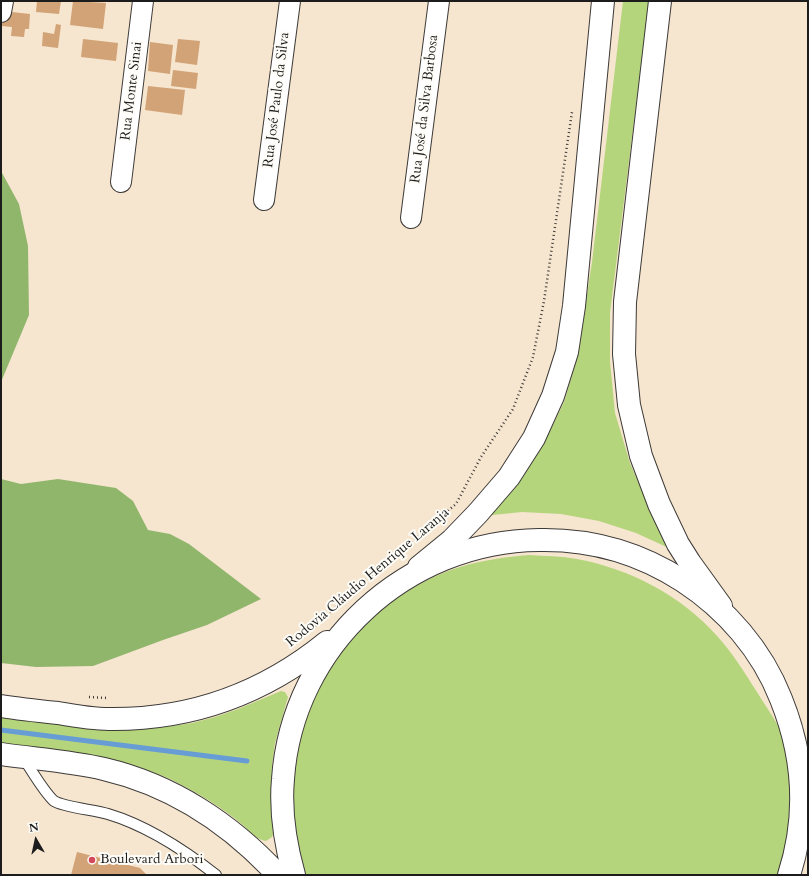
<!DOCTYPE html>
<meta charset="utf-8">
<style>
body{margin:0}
#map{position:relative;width:809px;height:876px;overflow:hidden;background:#f6e5cf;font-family:Cardo,serif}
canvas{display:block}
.frame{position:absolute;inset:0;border:2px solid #1c1c1c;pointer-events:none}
.north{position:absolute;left:16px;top:820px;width:40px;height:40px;-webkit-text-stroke:3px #fdfcf7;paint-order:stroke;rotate:351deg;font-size:11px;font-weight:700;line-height:16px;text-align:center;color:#1c1c1c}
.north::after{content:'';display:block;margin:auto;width:14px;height:18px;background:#1c1c1c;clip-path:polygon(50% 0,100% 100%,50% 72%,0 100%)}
</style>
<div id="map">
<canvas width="809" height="876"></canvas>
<div class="frame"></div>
<div class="north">N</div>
</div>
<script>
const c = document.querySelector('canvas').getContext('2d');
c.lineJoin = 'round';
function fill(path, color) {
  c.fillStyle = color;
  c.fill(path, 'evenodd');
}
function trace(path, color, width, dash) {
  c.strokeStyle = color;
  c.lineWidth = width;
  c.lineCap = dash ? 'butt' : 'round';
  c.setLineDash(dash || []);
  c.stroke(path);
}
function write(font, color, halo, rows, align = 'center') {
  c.font = font + ' Cardo,serif';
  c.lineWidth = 4;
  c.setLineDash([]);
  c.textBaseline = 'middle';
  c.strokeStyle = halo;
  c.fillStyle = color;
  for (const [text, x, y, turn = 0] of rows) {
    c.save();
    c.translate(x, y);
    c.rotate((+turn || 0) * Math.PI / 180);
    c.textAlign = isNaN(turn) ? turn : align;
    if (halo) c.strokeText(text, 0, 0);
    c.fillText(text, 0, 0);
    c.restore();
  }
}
fill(new Path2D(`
 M 623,1 L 649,1 L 610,313 L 610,361 L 615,413 L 630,463 L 649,508 L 671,549 L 636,533 L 599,521 L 561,514 L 522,512 L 483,516 L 531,461 L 549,433 L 564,402 L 577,359 L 592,262 Z
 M 529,555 C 545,556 561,556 577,559 C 631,569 682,596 718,637 C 733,654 745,673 757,692 C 770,713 785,734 795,758 L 789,875 L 305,875 C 291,838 290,797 297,758 C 298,750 299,740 302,731 C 325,656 383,591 460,567 C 483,560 505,557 529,555 Z
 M 281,691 L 285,692 L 288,697 L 275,743 L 272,765 L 271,808 L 273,834 L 272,837 L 266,841 C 257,840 250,832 244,826 C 222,807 196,792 170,779 C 117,755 58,752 1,744 L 1,717 L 110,730 L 165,727 L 192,723 L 215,717 L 238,709 Z`), '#b5d57d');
fill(new Path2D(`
 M 1,171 L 19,204 L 28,246 L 29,315 L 1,382 Z
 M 1,479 L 21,484 L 58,479 L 116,488 L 133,501 L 148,530 L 170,534 L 189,544 L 261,599 L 207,625 L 163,640 L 93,666 L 36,667 L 1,663 Z`), '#90b66c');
trace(new Path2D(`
 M 1,730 L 247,761`), '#679dd4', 5);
fill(new Path2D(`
 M 37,1 L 61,1 L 59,14 L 36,12 Z
 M 73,1 L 106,3 L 103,29 L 70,25 Z
 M 3,11 L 30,14 L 29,29 L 25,29 L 24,37 L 11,36 L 12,27 L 2,26 Z
 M 56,24 L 61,25 L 58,48 L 42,46 L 43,32 L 54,34 Z
 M 83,39 L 118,43 L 116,61 L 81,57 Z
 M 178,39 L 200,41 L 197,65 L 175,62 Z
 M 150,42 L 173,45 L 170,74 L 148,71 Z
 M 173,70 L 198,73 L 196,89 L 171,86 Z
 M 148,86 L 185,90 L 182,115 L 145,110 Z
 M 77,852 L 140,868 L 147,875 L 71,875 Z`), '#d1a376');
const lane = new Path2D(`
 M 24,759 C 32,771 44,792 54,801 C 63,807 95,810 108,814 C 148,826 183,849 216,875`);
const street = new Path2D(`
 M 1,12 L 3,1
 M 121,182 L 143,1
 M 264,200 L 290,1
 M 411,218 L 439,1`);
const secondary = new Path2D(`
 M 660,1 L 625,302 L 624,354 L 629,405 L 641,456 L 659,504 L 678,544 L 690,563 L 721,606
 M 419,567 L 452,540 L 478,513 L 509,477 L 534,438 L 553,396 L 567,352 L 574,306 L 603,1`);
const primary = new Path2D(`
 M 1,706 C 20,709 39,711 58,713 C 75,716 92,719 109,719 C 192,720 263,694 327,642
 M 1,754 C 35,759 70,761 104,769 C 172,785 231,824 278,875
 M 294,875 C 285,843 280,812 283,779 C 292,645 407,541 539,540 C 590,539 640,553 683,581 C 726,609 762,650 781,699 C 804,756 808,816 789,875`);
trace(lane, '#3d3a37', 12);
trace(street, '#3d3a37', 22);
trace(secondary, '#3d3a37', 24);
trace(primary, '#3d3a37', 24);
trace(new Path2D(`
 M 315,626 L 357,587 L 456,504 L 481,457 L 513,409 L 533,357 L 544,301 L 572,112
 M 89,697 L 108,698`), '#3d3a37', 2.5, [1, 3]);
trace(lane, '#fff', 10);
trace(street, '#fff', 20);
trace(secondary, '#fff', 22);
trace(primary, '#fff', 22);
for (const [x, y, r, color] of [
 [92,860,4,"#d1495b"]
]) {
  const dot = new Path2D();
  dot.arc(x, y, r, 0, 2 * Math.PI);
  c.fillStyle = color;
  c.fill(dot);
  trace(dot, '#fdfcf7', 1.5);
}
write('14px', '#1c1c1c', '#fdfcf7', [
 ["Rua Monte Sinai",132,91,-83],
 ["Rua José Paulo da Silva",277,100,-83],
 ["Rua José da Silva Barbosa",425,109,-83],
 ["Rodovia Cláudio Henrique Laranja",368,578,-40]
]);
write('14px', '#1c1c1c', '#fdfcf7', [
 ["Boulevard Arbori",100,860]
], 'left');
</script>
